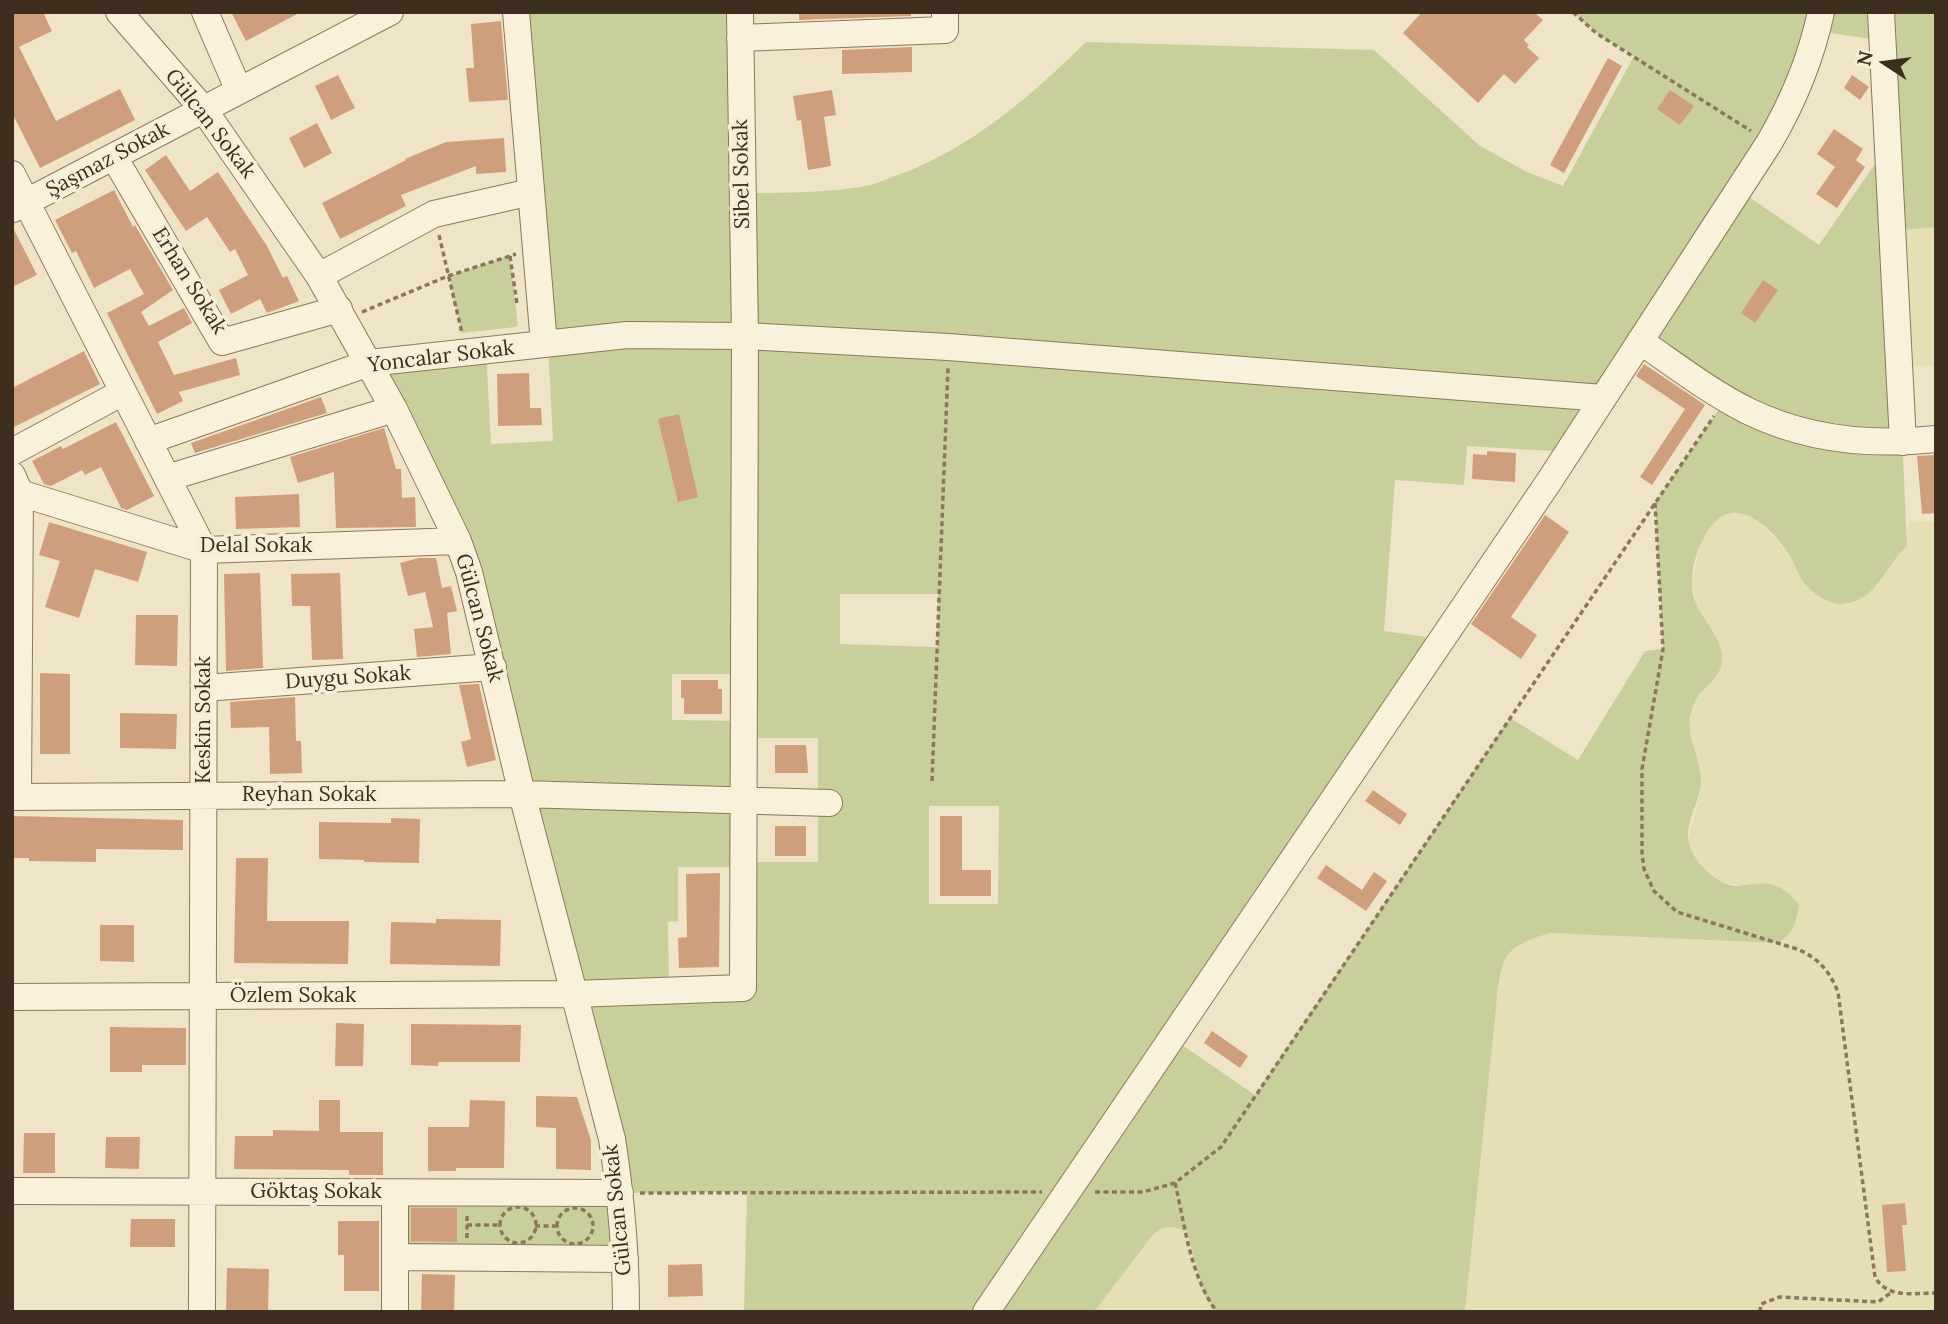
<!DOCTYPE html>
<meta charset="utf-8">
<style>
body{margin:0}
#map{position:relative;width:1948px;height:1324px;overflow:hidden;background:#f0e4c8;font-family:Lora,serif}
canvas{display:block}
.frame{position:absolute;inset:0;border:14px solid #3d2e20;pointer-events:none}
.north{position:absolute;left:1850px;top:28px;width:70px;height:70px;-webkit-text-stroke:5px #f7eed8;paint-order:stroke;rotate:283deg;font-size:19px;font-weight:700;line-height:28px;text-align:center;color:#3d2e20}
.north::after{content:'';display:block;margin:auto;width:24px;height:32px;background:#3d2e20;clip-path:polygon(50% 0,100% 100%,50% 72%,0 100%)}
</style>
<div id="map">
<canvas width="1948" height="1324"></canvas>
<div class="frame"></div>
<div class="north">N</div>
</div>
<script>
const c = document.querySelector('canvas').getContext('2d');
c.lineJoin = 'round';
function fill(path, color) {
  c.fillStyle = color;
  c.fill(path, 'evenodd');
}
function trace(path, color, width, dash) {
  c.strokeStyle = color;
  c.lineWidth = width;
  c.lineCap = dash ? 'butt' : 'round';
  c.setLineDash(dash || []);
  c.stroke(path);
}
function write(font, color, halo, rows, align = 'center') {
  c.font = font + ' Lora,serif';
  c.lineWidth = 7;
  c.setLineDash([]);
  c.textBaseline = 'middle';
  c.strokeStyle = halo;
  c.fillStyle = color;
  for (const [text, x, y, turn = 0] of rows) {
    c.save();
    c.translate(x, y);
    c.rotate((+turn || 0) * Math.PI / 180);
    c.textAlign = isNaN(turn) ? turn : align;
    if (halo) c.strokeText(text, 0, 0);
    c.fillText(text, 0, 0);
    c.restore();
  }
}
fill(new Path2D(`
 M 1936,227 L 1936,365 L 1900,368 L 1893,230 Z
 M 1739,512 L 1758,520 L 1787,552 L 1805,585 L 1877,587 L 1895,557 L 1907,546 L 1908,522 L 1936,521 L 1936,1312 L 1465,1312 L 1497,998 L 1501,967 L 1510,951 L 1523,941 L 1550,933 L 1778,943 L 1741,885 L 1722,883 L 1707,872 L 1693,855 L 1688,840 L 1700,793 L 1697,760 L 1690,740 L 1690,722 L 1694,702 L 1703,692 L 1697,609 L 1692,583 L 1702,537 L 1721,515 Z
 M 1165,1227 L 1179,1228 L 1187,1232 L 1204,1295 L 1217,1312 L 1094,1312 L 1150,1237 L 1158,1229 Z`), '#e6deb5');
fill(new Path2D(`
 M 516,12 L 740,12 L 743,193 C 786,193 829,193 871,185 C 881,182 891,177 901,174 C 974,146 1031,96 1086,42 L 1374,50 L 1480,146 L 1527,172 L 1563,186 L 1634,56 L 1596,33 L 1573,12 L 1936,12 L 1936,227 L 1893,231 L 1907,546 C 1883,567 1880,599 1843,604 C 1830,605 1814,594 1806,585 C 1798,577 1795,563 1788,553 C 1772,529 1738,495 1713,524 C 1700,539 1692,562 1692,583 C 1691,615 1724,632 1722,660 C 1721,680 1701,687 1694,704 C 1681,735 1701,753 1701,781 C 1701,801 1684,823 1689,843 C 1693,859 1705,871 1718,880 C 1744,898 1768,864 1799,905 C 1796,923 1794,932 1778,943 L 1550,933 C 1506,946 1502,954 1497,998 L 1465,1312 L 1217,1312 L 1204,1295 L 1187,1232 C 1172,1225 1162,1225 1151,1237 L 1094,1312 L 744,1312 L 747,1192 L 621,1193 L 625,1259 L 395,1257 L 395,1193 L 620,1193 L 469,572 L 369,363 L 486,350 L 491,444 L 553,441 L 548,344 ZM 1817,31 L 1883,41 L 1888,145 L 1819,245 L 1739,190 ZM 1640,342 L 1726,399 L 1655,503 L 1663,649 L 1645,651 L 1578,760 L 1510,718 L 1255,1095 L 1172,1038 L 1442,639 L 1384,631 L 1395,480 L 1464,485 L 1467,446 L 1568,452 ZM 840,594 L 938,594 L 937,647 L 840,644 ZM 672,674 L 743,674 L 744,721 L 672,720 ZM 744,738 L 818,738 L 818,862 L 744,862 ZM 929,806 L 999,806 L 998,904 L 929,904 ZM 678,867 L 743,867 L 743,988 L 669,990 L 668,922 L 678,921 Z
 M 510,256 L 518,325 L 516,327 L 462,333 L 448,276 Z`), '#c9cf9b');
fill(new Path2D(`
 M 12,12 L 43,12 L 52,31 L 19,47 L 56,121 L 120,89 L 135,120 L 40,168 L 12,113 Z
 M 231,12 L 301,12 L 246,41 Z
 M 799,12 L 911,12 L 911,16 L 799,20 Z
 M 1422,12 L 1534,12 L 1543,20 L 1524,40 L 1529,45 L 1527,47 L 1539,58 L 1515,84 L 1504,74 L 1478,103 L 1403,33 Z
 M 501,21 L 508,100 L 469,102 L 466,68 L 474,68 L 471,24 Z
 M 912,47 L 912,72 L 842,74 L 842,50 Z
 M 1608,58 L 1622,66 L 1564,173 L 1550,165 Z
 M 338,75 L 355,108 L 331,120 L 315,86 Z
 M 1852,75 L 1869,87 L 1860,100 L 1844,88 Z
 M 832,90 L 836,115 L 824,117 L 831,166 L 808,170 L 801,120 L 797,121 L 793,96 Z
 M 1670,90 L 1694,106 L 1680,125 L 1657,109 Z
 M 317,123 L 332,153 L 304,168 L 289,138 Z
 M 1834,129 L 1863,149 L 1856,160 L 1865,167 L 1837,208 L 1816,194 L 1835,167 L 1817,154 Z
 M 504,138 L 506,172 L 476,174 L 476,166 L 401,195 L 406,206 L 340,239 L 322,203 L 406,160 L 405,159 L 446,142 Z
 M 166,155 L 190,191 L 218,172 L 267,246 L 283,278 L 287,276 L 299,301 L 267,313 L 260,299 L 231,314 L 219,290 L 248,275 L 235,249 L 230,252 L 207,217 L 186,231 L 145,170 Z
 M 114,190 L 133,227 L 135,225 L 173,290 L 141,312 L 149,326 L 184,308 L 192,323 L 158,342 L 174,375 L 236,358 L 240,375 L 179,392 L 183,401 L 157,414 L 107,313 L 144,294 L 130,269 L 94,288 L 76,251 L 72,253 L 55,220 Z
 M 12,226 L 37,275 L 12,287 Z
 M 1763,280 L 1778,290 L 1755,323 L 1741,313 Z
 M 84,351 L 100,384 L 12,428 L 12,388 Z
 M 1644,364 L 1705,405 L 1652,485 L 1640,477 L 1685,409 L 1636,376 Z
 M 529,373 L 530,408 L 541,408 L 542,425 L 498,426 L 497,374 Z
 M 321,397 L 327,413 L 195,453 L 191,443 Z
 M 679,414 L 698,497 L 678,502 L 658,419 Z
 M 116,422 L 154,496 L 127,510 L 121,508 L 101,467 L 85,475 L 82,470 L 51,486 L 44,484 L 32,461 L 61,446 L 63,449 Z
 M 384,428 L 396,469 L 401,469 L 402,498 L 415,497 L 416,527 L 336,528 L 334,472 L 298,483 L 290,457 Z
 M 1487,451 L 1516,453 L 1515,482 L 1472,479 L 1473,454 L 1487,455 Z
 M 1936,455 L 1936,513 L 1922,514 L 1917,456 Z
 M 299,494 L 300,527 L 236,529 L 235,497 Z
 M 1545,515 L 1569,532 L 1511,617 L 1537,635 L 1521,659 L 1471,624 Z
 M 49,522 L 147,552 L 138,582 L 95,569 L 79,618 L 45,607 L 60,561 L 39,555 Z
 M 419,558 L 436,558 L 442,588 L 451,586 L 457,611 L 447,613 L 451,654 L 417,657 L 414,629 L 433,627 L 425,592 L 408,596 L 400,563 Z
 M 260,573 L 263,668 L 226,671 L 224,574 Z
 M 340,573 L 343,659 L 312,660 L 310,606 L 292,606 L 291,574 Z
 M 136,615 L 178,615 L 177,666 L 135,665 Z
 M 40,673 L 70,674 L 70,754 L 40,754 Z
 M 681,680 L 718,680 L 718,689 L 722,689 L 722,714 L 684,714 L 684,698 L 681,698 Z
 M 479,684 L 496,760 L 467,767 L 461,742 L 471,739 L 459,685 Z
 M 295,697 L 296,741 L 301,741 L 302,773 L 270,774 L 269,727 L 231,728 L 230,702 Z
 M 120,713 L 177,714 L 176,749 L 120,748 Z
 M 775,745 L 806,745 L 808,773 L 775,773 Z
 M 1373,790 L 1407,814 L 1400,825 L 1365,801 Z
 M 12,816 L 183,820 L 183,850 L 96,849 L 96,862 L 29,861 L 29,858 L 12,858 Z
 M 940,816 L 962,816 L 962,870 L 991,870 L 991,896 L 940,896 Z
 M 391,818 L 420,819 L 419,863 L 364,862 L 364,860 L 319,859 L 319,822 L 391,823 Z
 M 775,826 L 806,826 L 806,856 L 775,856 Z
 M 236,858 L 268,858 L 267,921 L 349,921 L 348,964 L 234,963 Z
 M 1326,865 L 1362,890 L 1374,872 L 1387,881 L 1366,911 L 1317,878 Z
 M 720,873 L 719,967 L 679,968 L 678,938 L 687,937 L 686,874 Z
 M 436,919 L 501,920 L 500,966 L 390,964 L 391,922 L 436,923 Z
 M 100,925 L 134,925 L 134,962 L 100,961 Z
 M 336,1023 L 364,1024 L 363,1066 L 335,1066 Z
 M 411,1024 L 521,1025 L 520,1062 L 438,1062 L 438,1066 L 411,1065 Z
 M 110,1027 L 186,1028 L 186,1065 L 142,1065 L 142,1072 L 110,1072 Z
 M 1212,1031 L 1248,1056 L 1240,1068 L 1204,1043 Z
 M 536,1096 L 577,1097 L 591,1140 L 591,1170 L 556,1169 L 556,1128 L 536,1127 Z
 M 319,1100 L 340,1100 L 340,1132 L 383,1132 L 383,1175 L 349,1175 L 349,1170 L 234,1169 L 235,1136 L 273,1136 L 273,1130 L 319,1131 Z
 M 470,1100 L 505,1101 L 504,1168 L 456,1168 L 456,1171 L 428,1171 L 428,1127 L 469,1127 Z
 M 24,1133 L 55,1133 L 55,1173 L 23,1173 Z
 M 106,1137 L 140,1137 L 139,1169 L 105,1168 Z
 M 1905,1203 L 1907,1225 L 1902,1225 L 1906,1271 L 1887,1272 L 1882,1205 Z
 M 411,1208 L 457,1208 L 457,1242 L 411,1241 Z
 M 131,1219 L 175,1219 L 175,1247 L 130,1247 Z
 M 338,1221 L 379,1221 L 379,1291 L 344,1291 L 344,1255 L 338,1255 Z
 M 702,1264 L 703,1296 L 668,1297 L 668,1265 Z
 M 227,1268 L 269,1269 L 268,1312 L 226,1312 Z
 M 422,1274 L 455,1275 L 454,1312 L 421,1312 Z`), '#cf9f7d');
const minor = new Path2D(`
 M 119,12 L 204,110 L 319,276 L 394,409 L 458,541 L 469,572 L 522,794 L 612,1139 C 621,1196 626,1254 626,1312
 M 205,12 L 239,91
 M 516,12 L 544,344
 M 1881,12 L 1903,442
 M 740,38 L 945,30 L 945,12
 M 114,157 L 222,342 L 339,309
 M 12,174 L 204,550 L 202,1312
 M 13,209 L 390,12
 M 319,276 L 434,214 L 531,192
 M 1640,341 C 1675,365 1710,392 1748,411 C 1807,440 1871,446 1936,439
 M 148,441 L 369,363 L 627,335 L 745,336 L 948,347 L 1603,398
 M 12,452 L 123,392
 M 12,475 L 20,493 L 18,797
 M 167,478 L 394,409
 M 20,493 L 204,550 L 458,541
 M 204,688 L 493,667
 M 12,797 L 522,794 L 829,803
 M 12,997 L 573,994 L 743,988 L 745,336 L 740,12
 M 12,1191 L 620,1193
 M 395,1193 L 395,1312
 M 395,1257 L 625,1259
 M 986,1312 L 1550,480 L 1769,143 C 1793,102 1811,59 1821,12`);
trace(minor, '#8d765c', 28);
trace(new Path2D(`
 M 1573,12 L 1596,33 L 1751,131
 M 439,235 L 462,333
 M 510,256 L 517,304
 M 362,312 L 448,276 L 516,254
 M 1655,503 L 1663,649 L 1642,769 L 1642,853 L 1644,869 L 1654,891 L 1677,912 L 1797,949 C 1818,958 1829,970 1838,992 L 1875,1277 C 1887,1299 1914,1293 1936,1293
 M 932,781 L 948,367
 M 1175,1183 C 1185,1225 1190,1276 1217,1312
 M 1095,1192 L 1143,1192 L 1175,1183 L 1221,1147 L 1714,416
 M 640,1193 L 1042,1192
 M500 1225a18 18 0 1 1 36 0a18 18 0 1 1-36 0Z
 M557 1226a18 18 0 1 1 36 0a18 18 0 1 1-36 0Z
 M 467,1225 L 500,1225
 M 535,1226 L 558,1226
 M 467,1238 L 467,1214
 M 1760,1312 L 1761,1304 L 1780,1297 L 1878,1302 L 1892,1292`), '#8d765c', 3.5, [5, 3.5]);
trace(minor, '#faf1dc', 26);
write('21px', '#3d2e20', '#f7eed8', [
 ["Gülcan Sokak",210,124,52],
 ["Şaşmaz Sokak",108,160,-28],
 ["Sibel Sokak",742,174,-91],
 ["Erhan Sokak",189,281,58],
 ["Yoncalar Sokak",441,357,-7],
 ["Delal Sokak",256,546],
 ["Gülcan Sokak",479,618,75],
 ["Duygu Sokak",348,678,-4],
 ["Keskin Sokak",204,720,-90],
 ["Reyhan Sokak",309,795],
 ["Özlem Sokak",293,996],
 ["Göktaş Sokak",316,1192],
 ["Gülcan Sokak",618,1210,-96]
]);
</script>
